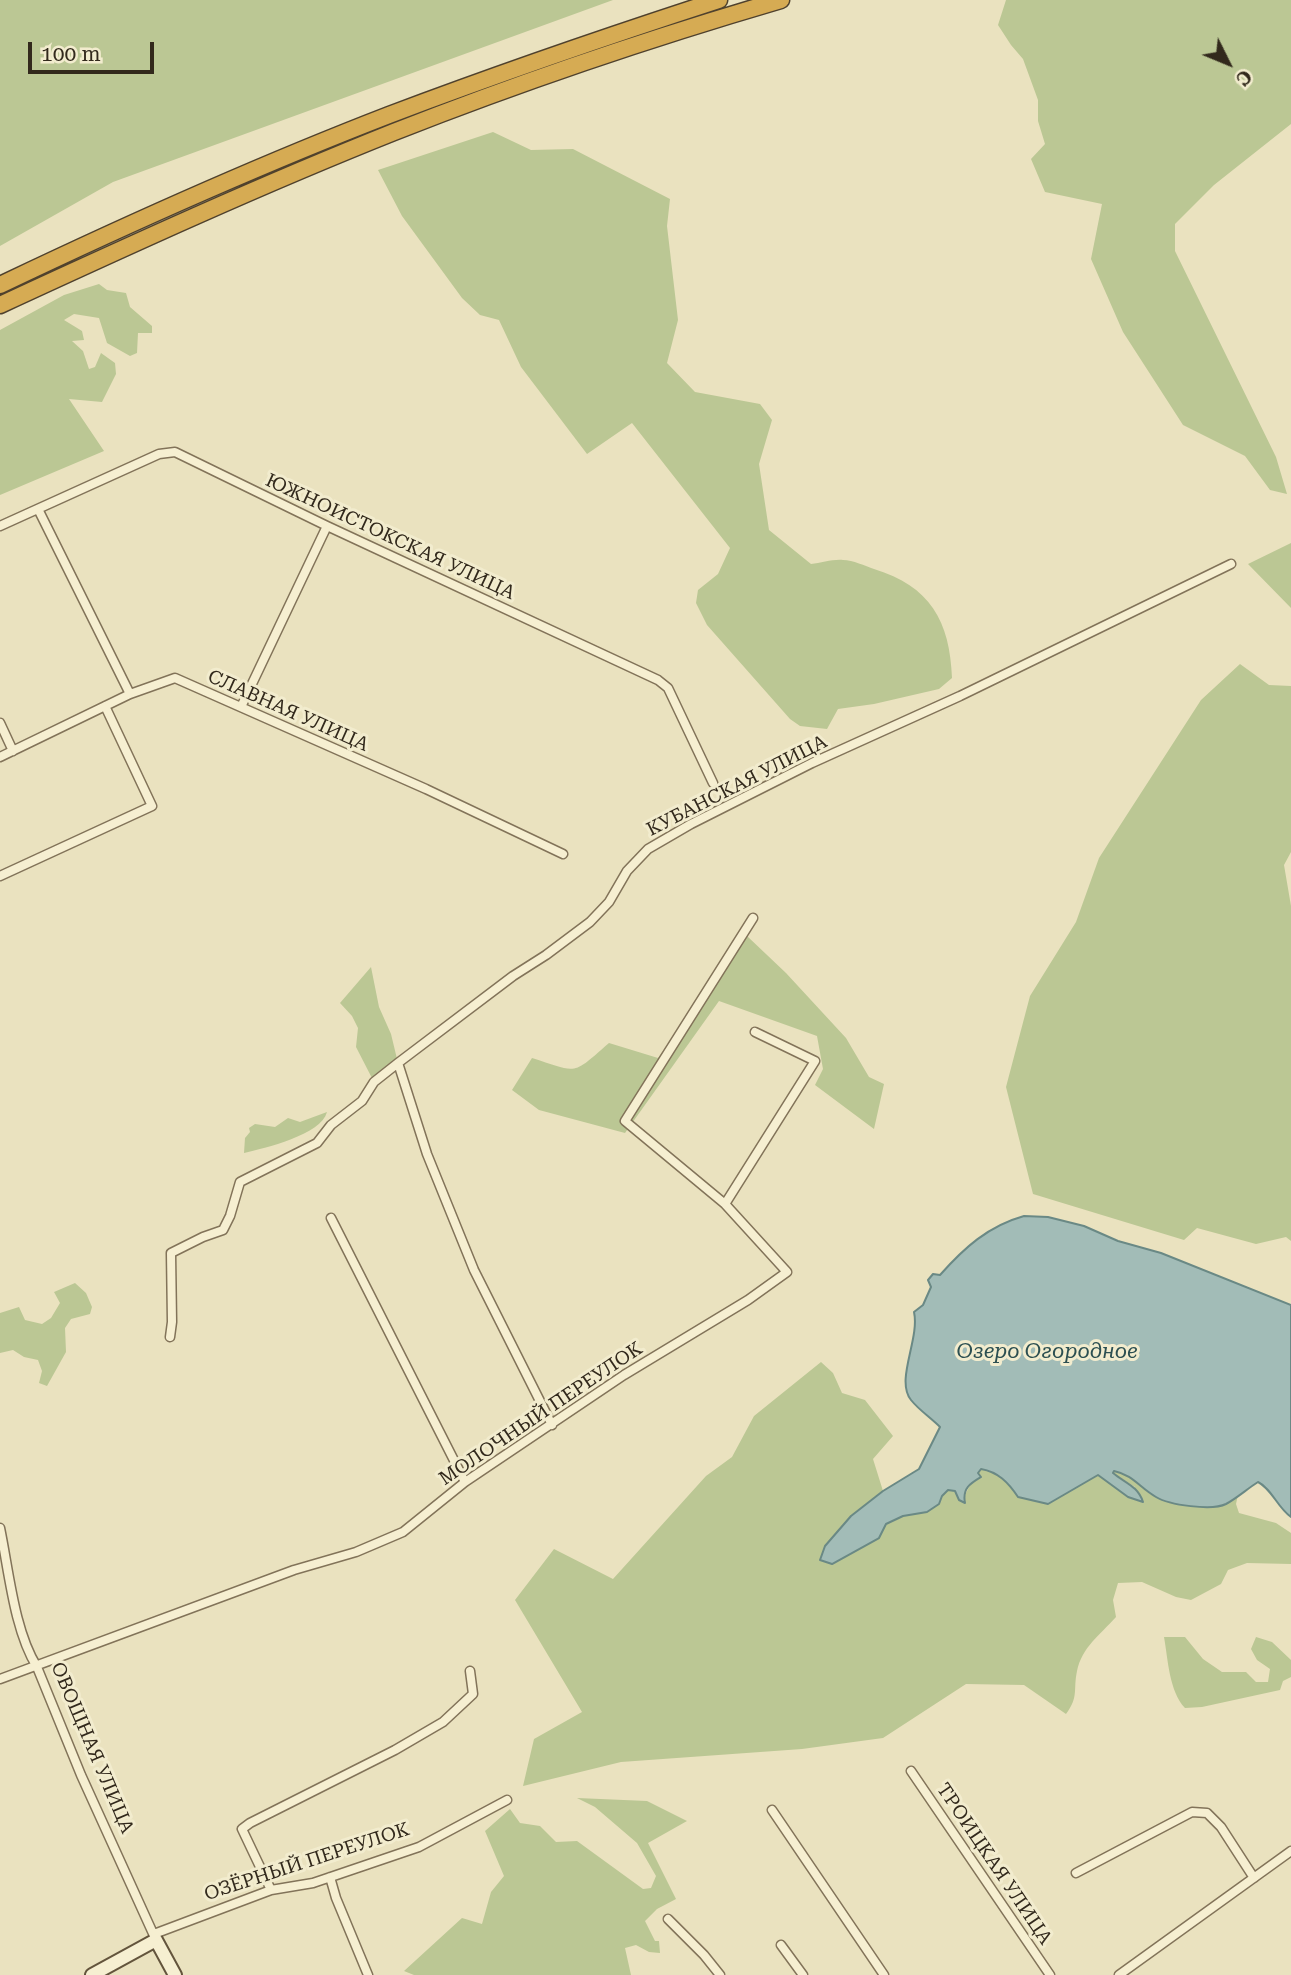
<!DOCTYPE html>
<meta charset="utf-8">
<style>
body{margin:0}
#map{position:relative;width:1291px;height:1975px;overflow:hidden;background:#eae2bf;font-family:"Roboto Serif",serif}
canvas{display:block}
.north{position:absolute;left:1193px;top:28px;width:70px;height:70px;-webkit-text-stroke:5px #f2ecce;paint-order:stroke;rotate:133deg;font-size:19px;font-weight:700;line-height:28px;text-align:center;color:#32291c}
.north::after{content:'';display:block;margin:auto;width:24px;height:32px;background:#32291c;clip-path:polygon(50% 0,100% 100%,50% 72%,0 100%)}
.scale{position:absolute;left:28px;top:42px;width:126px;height:32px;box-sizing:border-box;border:4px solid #32291c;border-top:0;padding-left:9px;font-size:21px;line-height:24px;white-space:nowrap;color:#32291c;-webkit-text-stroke:5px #f2ecce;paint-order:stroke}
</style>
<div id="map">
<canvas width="1291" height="1975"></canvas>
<div class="north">С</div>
<div class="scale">100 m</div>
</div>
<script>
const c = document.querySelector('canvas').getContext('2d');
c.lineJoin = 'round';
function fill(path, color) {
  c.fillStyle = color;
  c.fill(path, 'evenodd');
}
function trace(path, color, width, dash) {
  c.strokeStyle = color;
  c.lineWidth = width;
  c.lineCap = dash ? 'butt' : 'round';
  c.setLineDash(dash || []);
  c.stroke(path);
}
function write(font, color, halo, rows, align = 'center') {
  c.font = font + ' "Roboto Serif",serif';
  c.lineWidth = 6;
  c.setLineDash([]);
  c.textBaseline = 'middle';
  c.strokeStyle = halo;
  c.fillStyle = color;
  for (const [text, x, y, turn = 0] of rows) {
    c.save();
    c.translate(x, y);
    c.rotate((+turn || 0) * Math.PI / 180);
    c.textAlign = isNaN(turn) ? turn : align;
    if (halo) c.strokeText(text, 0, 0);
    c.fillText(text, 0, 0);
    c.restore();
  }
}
fill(new Path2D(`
 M 0,0 L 613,0 L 113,182 L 0,246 Z
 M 1006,0 L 1291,0 L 1291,124 L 1214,185 L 1175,224 L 1175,251 L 1276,457 L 1287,494 L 1270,490 L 1245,456 L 1183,425 L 1123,332 L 1091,259 L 1102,204 L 1045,192 L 1031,159 L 1045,144 L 1038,121 L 1038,100 L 1023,59 L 1011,45 L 998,25 Z
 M 493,132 L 531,150 L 573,149 L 670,199 L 667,226 L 678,320 L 667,363 L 695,392 L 760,404 L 772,420 L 759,464 L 769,530 L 811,564 C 821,563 833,559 843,560 C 853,560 865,566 874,569 C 930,586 950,621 952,678 L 939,689 L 874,704 L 838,709 L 827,729 L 800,726 L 790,719 L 707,625 L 696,603 L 698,590 L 718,574 L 730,548 L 632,423 L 587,454 L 521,367 L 499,320 L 480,315 L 462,298 L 402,216 L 378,170 Z
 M 99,284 L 107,290 L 126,293 L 130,307 L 152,326 L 152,333 L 138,333 L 137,353 L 130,356 L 107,343 L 99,318 L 74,314 L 64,320 L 82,331 L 84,340 L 72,341 L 83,351 L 89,369 L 95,367 L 101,353 L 115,363 L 116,374 L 102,402 L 69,399 L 104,451 L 0,495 L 0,330 L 64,295 Z
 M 1291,543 L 1291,608 L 1248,564 Z
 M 1240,664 L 1269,685 L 1291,686 L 1291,852 L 1284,865 L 1291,906 L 1291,1241 L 1286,1237 L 1256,1244 L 1197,1228 L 1184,1240 L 1033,1194 L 1006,1087 L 1030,996 L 1076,922 L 1099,858 L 1201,700 Z
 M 747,936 L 786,973 L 846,1038 L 869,1077 L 884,1084 L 874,1129 L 815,1085 L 823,1069 L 817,1036 L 719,1001 L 625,1133 L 539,1110 L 512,1090 L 532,1058 C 579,1073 571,1076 609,1043 L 658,1058 Z
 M 371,967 L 379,1007 L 391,1034 L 398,1063 L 374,1082 L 356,1047 L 358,1028 L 352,1016 L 340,1003 Z
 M 327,1112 C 321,1135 265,1148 244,1153 L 245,1138 L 250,1132 L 249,1128 L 255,1124 L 275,1127 L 288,1118 L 300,1122 Z
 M 75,1283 L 86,1293 L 92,1307 L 90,1314 L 71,1319 L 65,1328 L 66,1352 L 47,1386 L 39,1383 L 42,1371 L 38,1360 L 24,1357 L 13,1350 L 0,1353 L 0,1313 L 19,1307 L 25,1320 L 42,1324 L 51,1318 L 60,1303 L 54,1292 Z
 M 821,1362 L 833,1373 L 842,1393 L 865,1400 L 893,1436 L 873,1459 L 883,1491 L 851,1516 L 825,1546 L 861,1547 L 879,1538 L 886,1524 L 903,1516 L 927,1512 L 948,1490 L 955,1491 L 964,1497 L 973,1479 L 981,1476 L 978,1473 L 980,1469 C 998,1472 1008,1482 1017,1496 L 1048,1504 L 1098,1475 L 1128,1497 L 1135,1487 L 1113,1473 L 1114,1471 C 1136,1476 1140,1489 1156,1497 C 1166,1502 1210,1504 1223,1506 L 1238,1495 L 1236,1504 L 1239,1513 L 1276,1523 L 1291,1533 L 1291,1564 L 1247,1563 L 1228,1570 L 1221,1584 L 1191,1600 L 1176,1597 L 1142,1582 L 1118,1583 L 1113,1600 L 1116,1617 C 1100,1635 1082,1647 1077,1671 C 1073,1690 1079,1697 1066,1714 L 1024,1685 L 966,1684 L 883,1738 L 802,1749 L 621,1762 L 523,1786 L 534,1739 L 582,1712 L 515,1600 L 554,1549 L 613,1579 L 706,1476 L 732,1457 L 754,1416 Z
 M 1164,1637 L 1185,1637 L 1203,1659 L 1222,1672 L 1246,1672 L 1256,1682 L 1268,1682 L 1270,1669 L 1257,1660 L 1251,1649 L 1256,1637 L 1272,1642 L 1291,1660 L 1291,1677 L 1283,1681 L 1280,1690 L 1202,1707 L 1185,1708 C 1169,1691 1168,1659 1164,1637 Z
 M 577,1798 L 647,1801 L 687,1821 L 648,1843 L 676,1899 L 657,1909 L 645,1921 L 655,1941 L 659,1941 L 660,1953 L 649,1952 L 636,1945 L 625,1948 L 631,1975 L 414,1975 L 404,1971 L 462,1918 L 482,1924 L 491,1892 L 504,1876 L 485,1831 L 510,1809 L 520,1823 L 540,1826 L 556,1842 L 577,1841 L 643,1889 L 651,1888 L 656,1876 L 637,1843 L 595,1807 Z`), '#bbc794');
const water = new Path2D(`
 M 1024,1216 L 1048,1217 L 1084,1226 L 1118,1241 L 1161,1253 L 1291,1305 L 1291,1517 C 1277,1507 1272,1489 1258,1482 C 1247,1489 1237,1498 1226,1504 C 1212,1511 1169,1505 1156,1497 C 1140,1488 1133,1475 1114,1471 L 1113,1473 C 1125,1483 1138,1486 1143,1502 L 1128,1497 L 1098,1475 L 1048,1504 L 1018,1497 C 1008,1482 998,1472 981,1469 L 978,1473 L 981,1477 C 971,1483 962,1488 965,1503 L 959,1500 L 955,1491 L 948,1490 L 942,1496 L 939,1504 L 927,1512 L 903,1516 L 886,1524 L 879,1538 L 832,1564 L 820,1560 L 825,1546 L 851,1516 L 883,1491 L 919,1469 L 940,1427 C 931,1418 919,1410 911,1400 C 895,1380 920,1339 914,1312 L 923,1305 L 931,1287 L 928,1280 L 933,1274 L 940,1275 C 964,1248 988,1226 1024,1216 Z`);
fill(water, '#a2bcb7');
trace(water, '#6a8985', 2);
const street = new Path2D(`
 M 38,509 L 130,694
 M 0,526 L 159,454 L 175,452 L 327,526 L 658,680 L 668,688 L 713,783
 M 241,707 L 327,526
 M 0,723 L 13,751
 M 0,757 L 130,694 L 175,678 L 426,789 L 563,854
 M 0,876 L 152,806 L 105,706
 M 398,1063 L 427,1154 L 474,1270 L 552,1425
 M 725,1204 L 625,1121 L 753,918
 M 331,1218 L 465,1482
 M 170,1337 L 172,1322 L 171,1253 L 203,1237 L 223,1230 L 230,1216 L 240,1182 L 317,1143 L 331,1125 L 362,1101 L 374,1082 L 398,1063 L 513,976 L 546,955 L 590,922 L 609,902 L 627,871 L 648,849 L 691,824 L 812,763 L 960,696 L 1231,564
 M 0,1528 C 9,1571 14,1630 37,1667 L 81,1775 L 156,1940
 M 0,1679 L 294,1570 L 356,1552 L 403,1532 L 465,1482 L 624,1375 L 748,1300 L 787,1272 L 725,1204 L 815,1061 L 755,1032
 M 911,1771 L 1050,1975
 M 772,1810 L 884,1975
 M 1076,1873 L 1192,1812 L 1207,1813 L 1221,1827 L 1254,1878
 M 330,1877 L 336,1898 L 368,1975
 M 271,1890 L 242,1829 L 250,1823 L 395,1750 L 443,1722 L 473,1694 L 470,1671
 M 668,1919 L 704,1955 L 720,1975
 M 154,1934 L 271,1890 L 313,1883 L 419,1847 L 507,1800
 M 781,1945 L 803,1975
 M 1119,1975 L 1291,1851`);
const secondary = new Path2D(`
 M 92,1975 L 156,1940 L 175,1975`);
const highway = new Path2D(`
 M 0,285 C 128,224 257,166 389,115 C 498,74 608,36 719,0
 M 0,305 C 130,245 261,185 394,132 C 521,82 651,38 781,0`);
trace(street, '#827359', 11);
trace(secondary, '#63543c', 16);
trace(highway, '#4f412d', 19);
trace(street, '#f6efd1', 8);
trace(secondary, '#f6efd1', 12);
trace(highway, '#d6ab53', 16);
write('19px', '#32291c', '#f2ecce', [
 ["ЮЖНОИСТОКСКАЯ УЛИЦА",390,537,25],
 ["СЛАВНАЯ УЛИЦА",288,711,24],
 ["КУБАНСКАЯ УЛИЦА",737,786,-27],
 ["МОЛОЧНЫЙ ПЕРЕУЛОК",541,1414,-34],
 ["ОВОЩНАЯ УЛИЦА",92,1748,67],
 ["ОЗЁРНЫЙ ПЕРЕУЛОК",307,1862,-18],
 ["ТРОИЦКАЯ УЛИЦА",994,1864,56]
]);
write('italic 21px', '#2c4f51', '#f2ecce', [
 ["Озеро Огородное",1047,1352]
]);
</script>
